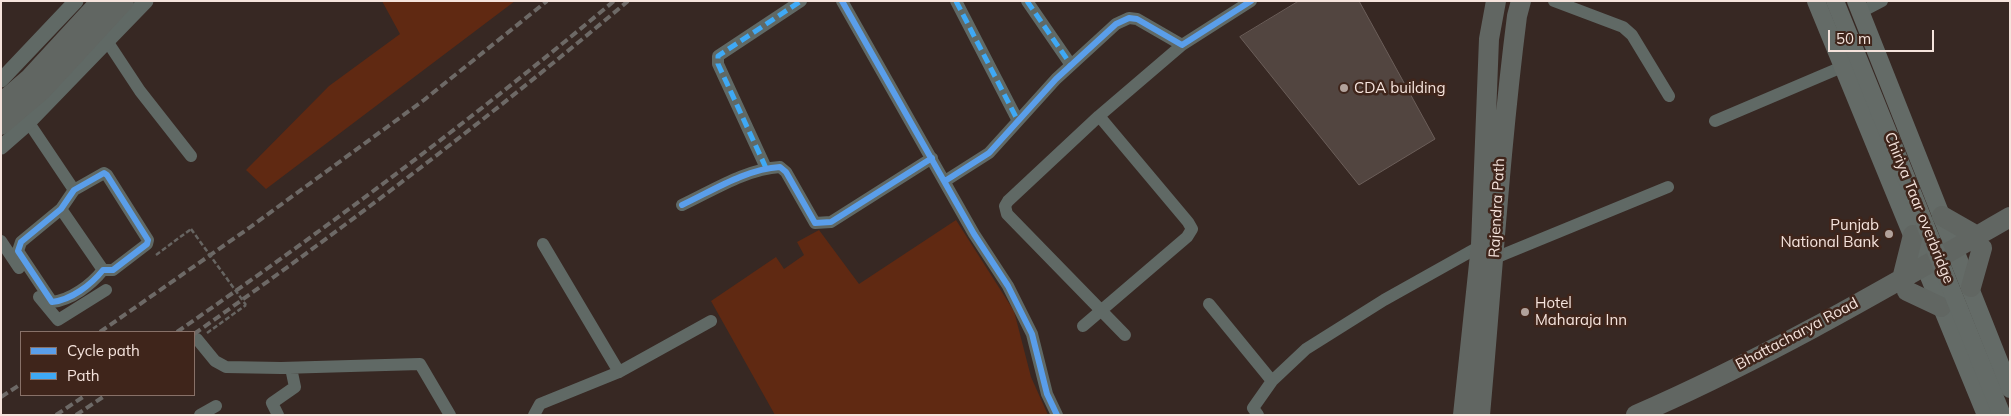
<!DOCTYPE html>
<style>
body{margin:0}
#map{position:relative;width:2011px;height:416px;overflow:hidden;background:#372823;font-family:Mulish,sans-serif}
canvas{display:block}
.frame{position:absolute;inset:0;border:2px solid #f5e3dc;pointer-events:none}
.legend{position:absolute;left:20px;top:331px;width:175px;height:65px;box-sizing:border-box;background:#3f251b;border:1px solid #887168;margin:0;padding:6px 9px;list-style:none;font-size:15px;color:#f5e3dc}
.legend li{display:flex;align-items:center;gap:10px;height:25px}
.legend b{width:25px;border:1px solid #887168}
.scale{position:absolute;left:1828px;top:30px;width:106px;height:22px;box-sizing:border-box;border:2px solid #f5e3dc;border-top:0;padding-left:6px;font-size:15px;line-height:18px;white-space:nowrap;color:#f5e3dc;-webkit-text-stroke:4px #3f251b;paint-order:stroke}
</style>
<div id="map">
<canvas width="2011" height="416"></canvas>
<div class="frame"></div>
<ul class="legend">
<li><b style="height:6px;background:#5a9eea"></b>Cycle path</li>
<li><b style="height:6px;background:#3fa9f5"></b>Path</li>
</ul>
<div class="scale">50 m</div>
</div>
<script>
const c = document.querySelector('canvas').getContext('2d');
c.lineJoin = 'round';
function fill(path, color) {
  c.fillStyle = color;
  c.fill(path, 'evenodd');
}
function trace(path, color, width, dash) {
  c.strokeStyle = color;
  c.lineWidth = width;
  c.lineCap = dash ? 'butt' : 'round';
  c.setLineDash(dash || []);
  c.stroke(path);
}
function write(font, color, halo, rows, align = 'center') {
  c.font = font + ' Mulish,sans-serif';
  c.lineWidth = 5;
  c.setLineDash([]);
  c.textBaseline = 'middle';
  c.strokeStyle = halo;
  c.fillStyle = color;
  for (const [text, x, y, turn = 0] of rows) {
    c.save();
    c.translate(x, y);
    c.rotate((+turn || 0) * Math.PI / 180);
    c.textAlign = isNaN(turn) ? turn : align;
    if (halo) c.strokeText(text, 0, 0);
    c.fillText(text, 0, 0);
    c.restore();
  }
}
fill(new Path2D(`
 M 382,1 L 515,1 L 266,189 L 246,170 L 329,86 L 400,34 Z
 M 956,220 L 1014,311 L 1031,377 L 1048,415 L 775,415 L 711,301 L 776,257 L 784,269 L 804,255 L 797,242 L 819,230 L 859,284 Z`), '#602912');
const building = new Path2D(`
 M 1299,1 L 1359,1 L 1435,139 L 1359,185 L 1240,37 Z`);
fill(building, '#524540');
trace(building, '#6b5e59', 1);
trace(new Path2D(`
 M 156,255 L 191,229
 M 207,333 L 246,305`), '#676562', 2.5, [5, 2.5]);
trace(new Path2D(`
 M 842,1 L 974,234 L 1008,286 L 1032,334 L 1047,394 L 1057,415
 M 956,1 L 1018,121
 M 1027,1 L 1071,65
 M 1554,1 L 1623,27 L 1632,35 L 1669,96
 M 1861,12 L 1882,1
 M 107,41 L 140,91 L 191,156
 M 1715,121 L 1842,67
 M 29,123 L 74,190
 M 766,168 L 718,64 L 718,56 L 801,1
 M 104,173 L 107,175 L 148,240 L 147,244 L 113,270 L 103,270 C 91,285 71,300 52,302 L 18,251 L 21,242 L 61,209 L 74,190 Z
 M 945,181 L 989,153 L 1056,79 L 1116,24 L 1129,18 L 1137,19 L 1182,45 L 1251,1
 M 682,205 C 712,191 746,169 780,167 L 786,172 L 815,223 L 831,222 L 932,158
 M 61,209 L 103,270
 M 1,241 L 19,268
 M 543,244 L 619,372
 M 1495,258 L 1668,187
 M 39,297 L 58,320 L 106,290
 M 1209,304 L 1272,381
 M 1083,326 L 1187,237 L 1192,229 L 1188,222 L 1099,116
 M 1125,335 L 1007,214 L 1005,206 L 1008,201 L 1099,116 L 1182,45
 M 197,339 L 215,361 L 226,367 L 281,368 L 420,364 L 450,415
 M 200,415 L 216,406
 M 278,415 L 272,403 L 295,387 L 291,368
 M 534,415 L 540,404 L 619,372 L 711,321
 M 1258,415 L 1253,408 L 1272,381 L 1306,349 L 1384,300 L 1484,244`), '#606965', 12);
trace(new Path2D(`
 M 1,80 L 76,1
 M 1,147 L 25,126 L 146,1`), '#606965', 15);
trace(new Path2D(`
 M 1816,1 L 1986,415
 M 1856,1 L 2010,389`), '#646b67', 18);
trace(new Path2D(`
 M 1,103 L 30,78 L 101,1
 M 1,125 L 41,91 L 124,1
 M 1942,216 L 1977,236
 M 1902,279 L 1913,235
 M 1971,287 L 1982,248
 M 1907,291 L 1941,307
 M 1463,415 L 1481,245 L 1489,39 L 1496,1
 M 1480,415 C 1492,282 1500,149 1517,16 L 1521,1
 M 1636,415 C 1765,359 1888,287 2010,217`), '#616662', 20);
trace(new Path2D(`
 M 100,332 L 249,228 L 424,100 L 547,1
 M 177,332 C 327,228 473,119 614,1
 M 194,334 C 343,229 488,119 628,1
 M 1,397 L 21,384
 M 56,415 L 86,395
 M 76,415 L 106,395`), '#6d6966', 4, [8, 4]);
trace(new Path2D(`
 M 191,229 L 246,305`), '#676562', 2.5, [5, 2.5]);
trace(new Path2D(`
 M 1835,1 L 2002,415`), '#646b67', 18);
trace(new Path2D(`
 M 956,1 L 1018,121
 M 1027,1 L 1071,65
 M 766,168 L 718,64 L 718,56 L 801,1`), '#3fa9f5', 5, [10, 5]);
trace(new Path2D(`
 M 842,1 L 974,234 L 1008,286 L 1032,334 L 1047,394 L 1057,415
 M 104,173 L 107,175 L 148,240 L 147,244 L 113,270 L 103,270 C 91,285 71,300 52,302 L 18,251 L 21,242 L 61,209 L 74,190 Z
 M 945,181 L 989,153 L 1056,79 L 1116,24 L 1129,18 L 1137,19 L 1182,45 L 1251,1
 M 682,205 C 712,191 746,169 780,167 L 786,172 L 815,223 L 831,222 L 932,158`), '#5a9eea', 6);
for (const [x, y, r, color] of [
 [1344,88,5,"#b2a29b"],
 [1889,234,5,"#b2a29b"],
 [1525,312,5,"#b2a29b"]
]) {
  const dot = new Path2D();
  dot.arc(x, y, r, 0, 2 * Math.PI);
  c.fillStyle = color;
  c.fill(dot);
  trace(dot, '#3f251b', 2);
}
write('15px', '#f5e3dc', '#3f251b', [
 ["CDA building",1354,88],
 ["Punjab",1879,225,"right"],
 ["National Bank",1879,242,"right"],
 ["Hotel",1535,303],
 ["Maharaja Inn",1535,320]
], 'left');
write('15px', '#f5e3dc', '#3f251b', [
 ["Rajendra Path",1497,208,-87],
 ["Chiriya Taar overbridge",1919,208,68],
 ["Bhattacharya Road",1797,334,-28]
]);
</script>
